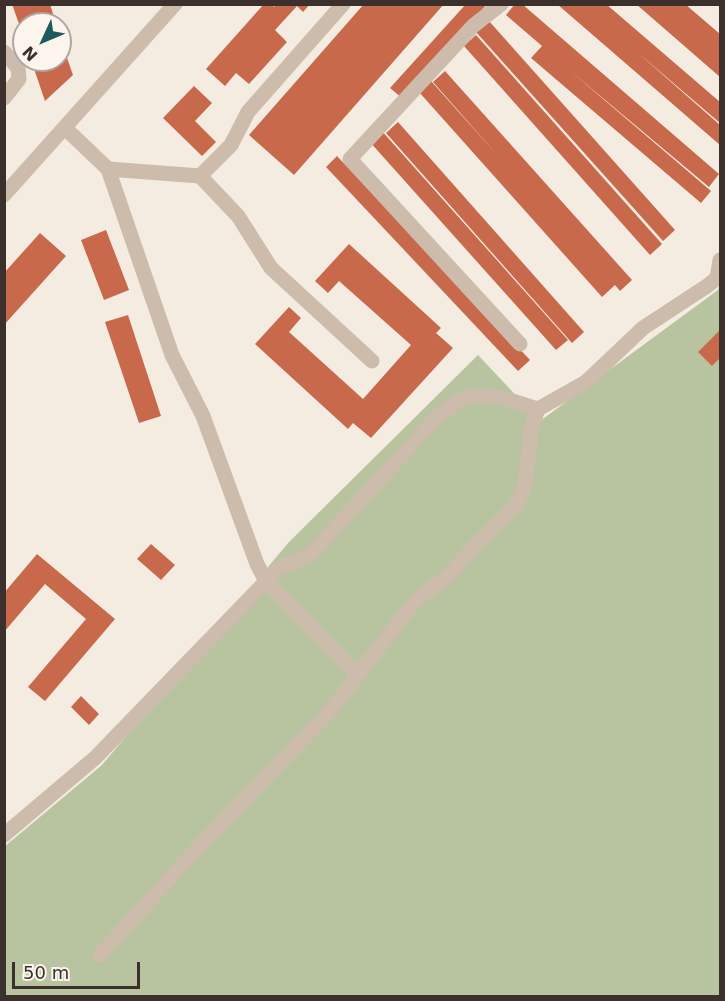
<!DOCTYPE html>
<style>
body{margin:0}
#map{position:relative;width:725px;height:1001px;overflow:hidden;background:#f4ebe1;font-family:"DejaVu Sans",sans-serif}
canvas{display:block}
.frame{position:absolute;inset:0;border:6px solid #3b302b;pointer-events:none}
.north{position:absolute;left:12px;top:12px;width:60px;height:60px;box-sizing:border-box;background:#fbf5ee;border:2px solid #aea6a0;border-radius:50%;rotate:226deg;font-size:16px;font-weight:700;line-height:24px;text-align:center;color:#3b302b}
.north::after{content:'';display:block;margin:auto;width:21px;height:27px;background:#1f5a5e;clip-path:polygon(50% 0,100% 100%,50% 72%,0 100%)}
.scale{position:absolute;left:12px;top:962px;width:128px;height:27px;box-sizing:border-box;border:3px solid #3b302b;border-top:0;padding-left:8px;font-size:18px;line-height:21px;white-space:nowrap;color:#3b302b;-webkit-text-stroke:4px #fbf5ee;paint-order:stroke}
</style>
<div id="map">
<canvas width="725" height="1001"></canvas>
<div class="frame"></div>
<div class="north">N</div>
<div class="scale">50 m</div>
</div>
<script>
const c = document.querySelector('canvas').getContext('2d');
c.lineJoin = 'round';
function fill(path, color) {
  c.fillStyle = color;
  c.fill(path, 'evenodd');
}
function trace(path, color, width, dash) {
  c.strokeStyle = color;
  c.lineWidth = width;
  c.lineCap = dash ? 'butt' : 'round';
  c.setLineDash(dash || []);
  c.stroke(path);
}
fill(new Path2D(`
 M 720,283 L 720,996 L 5,996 L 4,847 L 102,765 L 289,542 L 478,355 L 540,421 L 718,290 Z`), '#b8c4a0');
fill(new Path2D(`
 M 12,4 L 50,4 L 56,24 L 24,24 L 24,38 Z
 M 264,4 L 272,4 L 274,7 L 277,4 L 310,4 L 303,12 L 297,6 L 275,30 L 287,42 L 249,84 L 236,73 L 225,86 L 206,69 Z
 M 364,4 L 444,4 L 294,175 L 249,135 Z
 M 466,4 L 487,4 L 402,98 L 390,88 Z
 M 515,4 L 522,4 L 719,174 L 709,187 L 568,69 L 711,191 L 701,203 L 531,58 L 542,46 L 506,15 Z
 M 557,4 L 606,4 L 720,102 L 720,123 L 637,52 L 720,125 L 720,145 Z
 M 636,4 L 685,4 L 720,34 L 720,77 Z
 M 489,21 L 675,230 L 663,241 L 476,32 Z
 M 476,35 L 662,244 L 650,255 L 464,46 Z
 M 60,38 L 73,75 L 45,101 L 31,60 L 60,60 Z
 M 445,71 L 632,280 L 620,291 L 615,285 L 602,297 L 419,92 L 431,81 L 499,157 L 433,82 Z
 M 194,86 L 212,103 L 195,121 L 216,142 L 202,156 L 163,118 Z
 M 398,122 L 584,332 L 572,343 L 386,133 Z
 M 381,130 L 568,340 L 556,350 L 369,141 Z
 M 337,156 L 530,360 L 518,371 L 326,167 Z
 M 106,230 L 129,290 L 104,300 L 81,240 Z
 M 40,233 L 66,256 L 4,325 L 4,273 Z
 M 349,244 L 441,328 L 436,333 L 453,348 L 371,438 L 353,423 L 348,429 L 255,344 L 289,307 L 301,318 L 289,332 L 363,399 L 411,345 L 339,281 L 328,293 L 315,281 Z
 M 128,315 L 161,416 L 139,423 L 105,322 Z
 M 720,330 L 720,358 L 712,366 L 698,352 Z
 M 151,544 L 175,565 L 161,580 L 137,559 Z
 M 37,554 L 115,619 L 45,701 L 28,687 L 86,619 L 45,584 L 4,632 L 4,593 Z
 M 81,696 L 99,714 L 89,725 L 71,707 Z`), '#c8694b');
trace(new Path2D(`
 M 501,4 L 473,26 L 350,159 L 520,344
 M 4,52 L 18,68 L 19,79 L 4,98
 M 65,128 L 108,169 L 200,176 L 238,216 L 271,268 L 372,361
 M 108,169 L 172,355 L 203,416 L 257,564 L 266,581 L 358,675
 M 200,176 L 231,145 L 248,112 L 343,4
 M 4,195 L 175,4
 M 4,835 L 95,758 L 280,567 L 294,563 L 311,554 L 439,415 C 446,411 452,405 459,401 C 483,387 514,402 538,409
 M 100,955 L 191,855 L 330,711 L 415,601 L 449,575 L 473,548 L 516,505 L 525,486 L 531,430 L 538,409 L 586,382 L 643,328 L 707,286 L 717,278 L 720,260`), '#cdbbac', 15);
</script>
